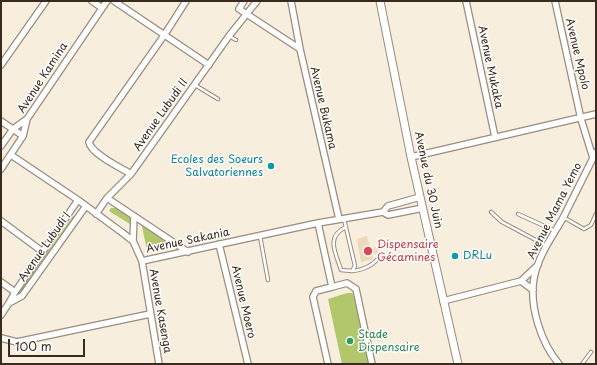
<!DOCTYPE html>
<meta charset="utf-8">
<style>
body{margin:0}
#map{position:relative;width:597px;height:365px;overflow:hidden;background:#f8eedd;font-family:"Playpen Sans",sans-serif}
canvas{display:block}
.frame{position:absolute;inset:0;border:2px solid #3b2a1e;pointer-events:none}
.scale{position:absolute;left:8px;top:339px;width:77px;height:18px;box-sizing:border-box;border:2px solid #3b2a1e;border-top:0;padding-left:5px;font-size:12px;line-height:14px;white-space:nowrap;color:#3b2a1e;-webkit-text-stroke:3px #fff;paint-order:stroke}
</style>
<div id="map">
<canvas width="597" height="365"></canvas>
<div class="frame"></div>
<div class="scale">100 m</div>
</div>
<script>
const c = document.querySelector('canvas').getContext('2d');
c.lineJoin = 'round';
function fill(path, color) {
  c.fillStyle = color;
  c.fill(path, 'evenodd');
}
function trace(path, color, width, dash) {
  c.strokeStyle = color;
  c.lineWidth = width;
  c.lineCap = dash ? 'butt' : 'round';
  c.setLineDash(dash || []);
  c.stroke(path);
}
function write(font, color, halo, rows, align = 'center') {
  c.font = font + ' "Playpen Sans",sans-serif';
  c.lineWidth = 3;
  c.setLineDash([]);
  c.textBaseline = 'middle';
  c.strokeStyle = halo;
  c.fillStyle = color;
  for (const [text, x, y, turn = 0] of rows) {
    c.save();
    c.translate(x, y);
    c.rotate((+turn || 0) * Math.PI / 180);
    c.textAlign = isNaN(turn) ? turn : align;
    if (halo) c.strokeText(text, 0, 0);
    c.fillText(text, 0, 0);
    c.restore();
  }
}
fill(new Path2D(`
 M 367,236 L 370,248 L 377,247 L 378,253 L 372,254 L 373,259 L 361,262 L 357,239 Z`), '#ecd8ba');
fill(new Path2D(`
 M 111,208 L 117,208 L 128,213 L 133,226 L 109,211 Z
 M 73,216 L 76,219 L 24,292 L 21,289 Z
 M 141,222 L 174,245 L 147,250 Z
 M 347,293 L 352,293 L 355,298 L 369,364 L 342,364 L 328,299 Z`), '#b2c76c');
const service = new Path2D(`
 M 229,36 L 236,40
 M 195,85 L 218,99
 M 491,212 L 502,222 L 547,246
 M 518,214 L 555,231
 M 563,217 L 584,229 L 591,225 L 596,214
 M 344,219 L 355,266 L 352,271 L 341,270 C 336,253 325,237 346,227
 M 260,236 L 268,280
 M 352,271 C 364,270 374,265 381,255
 M 582,364 L 591,352`);
const minor = new Path2D(`
 M 92,1 L 102,8
 M 114,1 L 209,65
 M 291,1 L 300,49 L 339,219
 M 466,1 L 495,137
 M 555,1 L 581,119 L 593,158
 M 239,9 L 300,49
 M 239,9 L 244,1
 M 1,65 L 46,1
 M 1,121 L 23,136
 M 1,146 L 13,129 L 27,119
 M 11,155 L 78,200 L 124,234 L 133,241 L 142,261 L 318,223 L 383,212
 M 411,157 L 596,114
 M 1,169 L 23,136 L 27,119 L 107,1
 M 131,174 C 121,168 91,154 89,142 L 165,34 L 186,1
 M 107,198 L 188,252
 M 383,212 L 388,215 L 423,208
 M 383,212 L 388,206 L 420,197
 M 96,214 L 107,198 L 131,174 L 229,36 L 257,1
 M 1,221 L 43,252
 M 318,223 L 332,287 L 316,291 L 313,297 L 328,364
 M 133,241 L 134,216
 M 219,244 L 248,364
 M 142,261 L 159,364
 M 521,281 L 533,290
 M 1,282 L 15,292
 M 332,287 L 347,283 L 356,289 L 372,364
 M 443,301 L 521,281 L 538,265
 M 9,303 L 15,292 L 78,200
 M 1,315 L 9,303 L 22,296 L 86,206
 M 1,338 L 17,342 L 150,314
 M 559,364 C 541,343 529,306 534,278 C 538,256 552,237 563,218 C 574,196 585,174 596,152`);
const tertiary = new Path2D(`
 M 380,1 L 411,157 L 458,364`);
trace(service, '#9a8c7e', 4.5);
trace(minor, '#9a8c7e', 8);
trace(tertiary, '#9a8c7e', 9);
trace(service, '#fff', 2.5);
trace(minor, '#fff', 5.5);
trace(tertiary, '#fff', 7);
for (const [x, y, r, color] of [
 [271,166,4,"#0f9aa8"],
 [368,251,5,"#e0444e"],
 [455,256,4,"#0f9aa8"],
 [350,341,4,"#2e9e5b"]
]) {
  const dot = new Path2D();
  dot.arc(x, y, r, 0, 2 * Math.PI);
  c.fillStyle = color;
  c.fill(dot);
  trace(dot, '#fff', 1.5);
}
write('11px', '#3b2a1e', '#fff', [
 ["Avenue Mpolo",577,54,77],
 ["Avenue Mukaka",490,67,78],
 ["Avenue Kamina",43,78,-57],
 ["Avenue Bukama",323,108,77],
 ["Avenue Lubudi II",161,115,-55],
 ["Avenue du 30 Juin",428,180,78],
 ["Avenue Mama Yemo",555,211,-63],
 ["Avenue Sakania",188,241,-12],
 ["Avenue Lubudi I",45,247,-55],
 ["Avenue Moero",243,302,77],
 ["Avenue Kasenga",160,311,80]
]);
write('11px', '#0d838f', '#fff', [
 ["Ecoles des Soeurs",263,160],
 ["Salvatoriennes",263,173],
 ["DRLu",463,256,"left"]
], 'right');
write('11px', '#be3a42', '#fff', [
 ["Dispensaire",377,245],
 ["Gécamines",377,258]
], 'left');
write('11px', '#27864d', '#fff', [
 ["Stade",358,335],
 ["Dispensaire",358,348]
], 'left');
</script>
